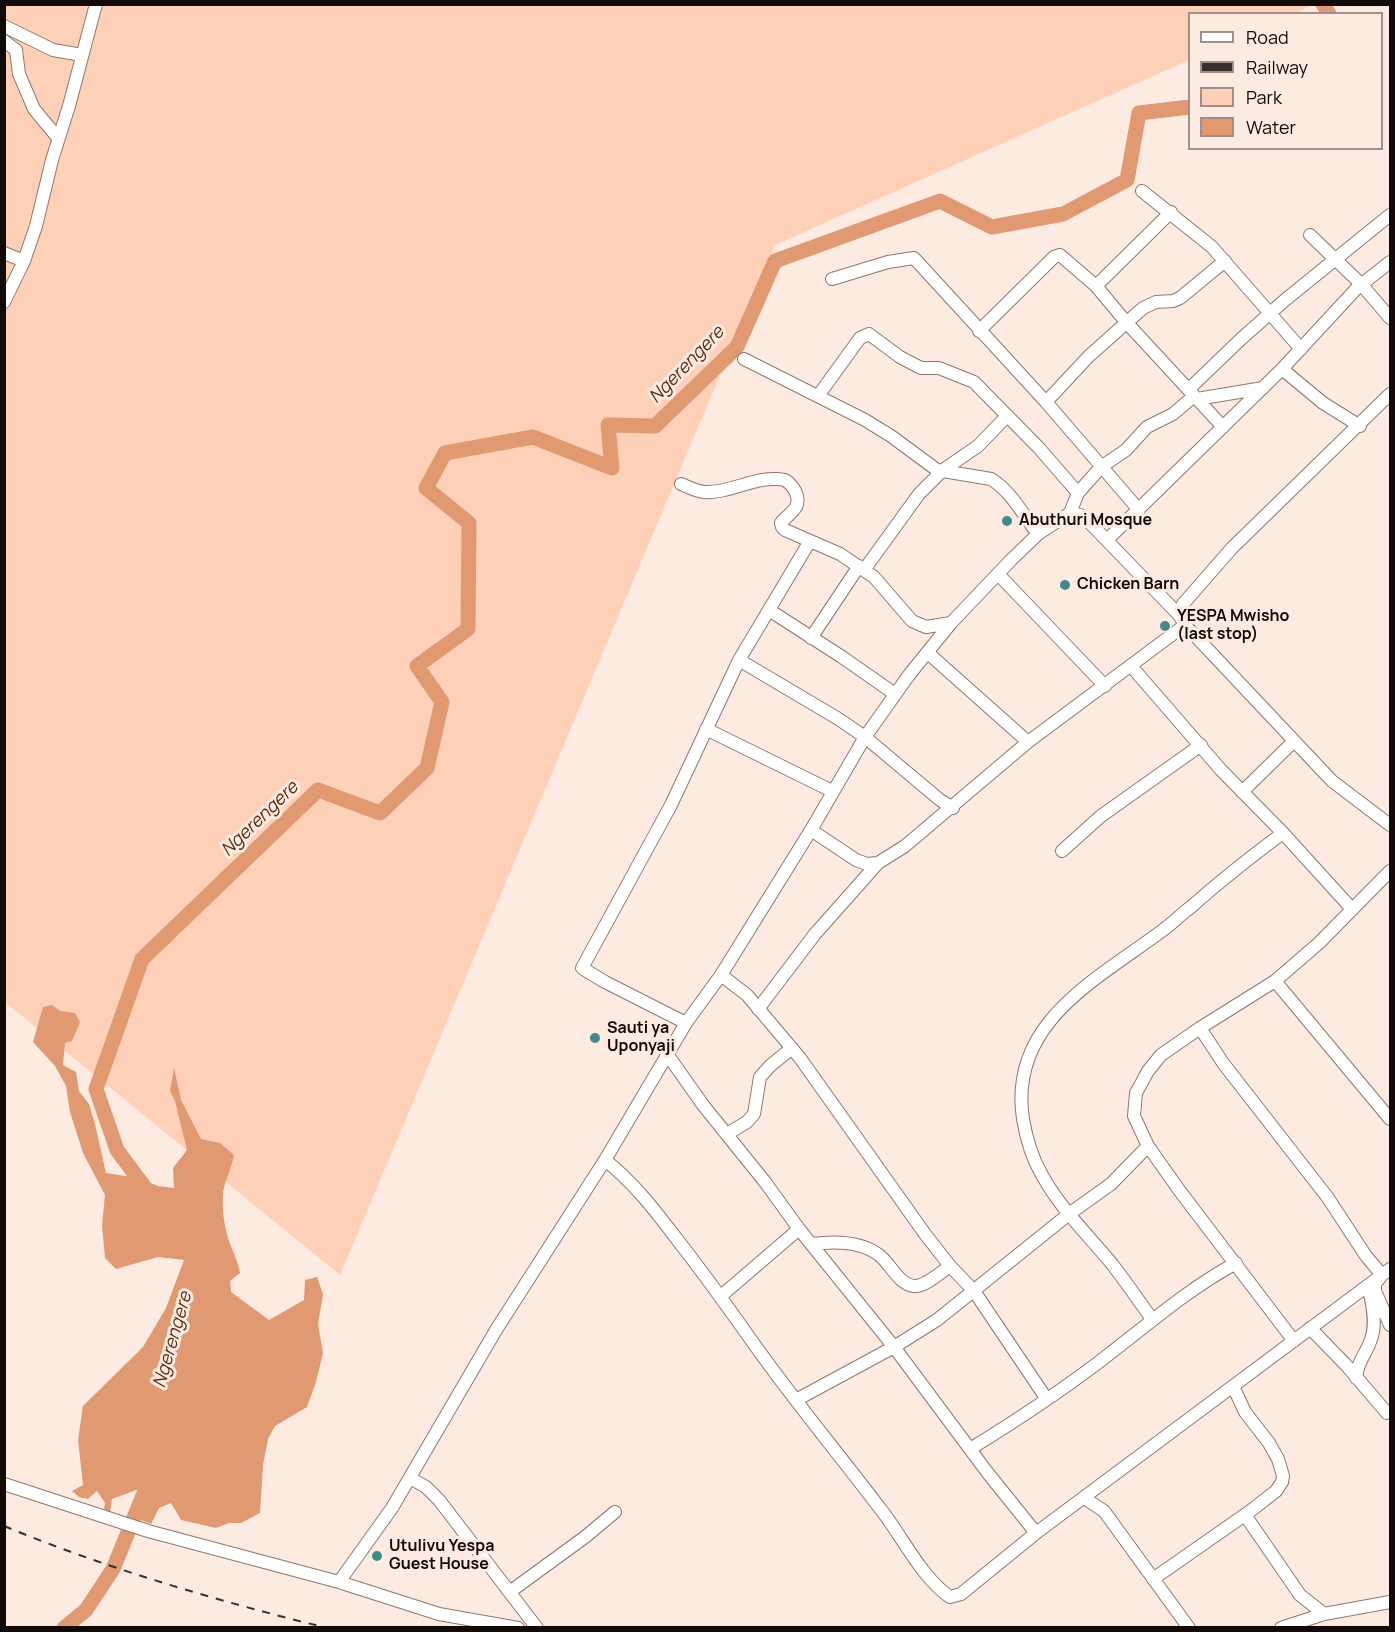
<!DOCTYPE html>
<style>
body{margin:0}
#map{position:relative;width:1395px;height:1632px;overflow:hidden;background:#fdeae0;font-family:Manrope,sans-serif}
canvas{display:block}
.frame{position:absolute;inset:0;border:6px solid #110a07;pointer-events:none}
.legend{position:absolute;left:1188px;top:12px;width:195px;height:138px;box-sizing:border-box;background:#fdeae0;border:2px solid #9f9089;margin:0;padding:8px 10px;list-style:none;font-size:18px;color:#110a07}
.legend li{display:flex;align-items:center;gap:12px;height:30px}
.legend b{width:30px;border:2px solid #9f9089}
</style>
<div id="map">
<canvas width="1395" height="1632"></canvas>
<div class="frame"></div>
<ul class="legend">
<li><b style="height:8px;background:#fff"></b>Road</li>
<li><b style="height:8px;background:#3a312d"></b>Railway</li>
<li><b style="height:16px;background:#fed0b8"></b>Park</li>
<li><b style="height:16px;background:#e19971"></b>Water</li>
</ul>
</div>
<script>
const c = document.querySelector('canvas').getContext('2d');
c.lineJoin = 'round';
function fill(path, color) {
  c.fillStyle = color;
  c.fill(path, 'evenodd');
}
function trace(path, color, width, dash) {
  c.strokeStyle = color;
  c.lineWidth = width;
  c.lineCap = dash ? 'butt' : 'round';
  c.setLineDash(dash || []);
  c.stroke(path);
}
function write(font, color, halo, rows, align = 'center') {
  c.font = font + ' Manrope,sans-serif';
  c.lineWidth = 6;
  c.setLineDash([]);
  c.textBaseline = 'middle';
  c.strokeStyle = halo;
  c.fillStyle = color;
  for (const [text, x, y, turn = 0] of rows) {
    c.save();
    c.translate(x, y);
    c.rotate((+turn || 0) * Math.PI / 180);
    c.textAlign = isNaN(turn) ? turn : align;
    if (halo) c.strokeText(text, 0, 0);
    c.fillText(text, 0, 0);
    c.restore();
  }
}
fill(new Path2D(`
 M 4,5 L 1314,5 L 1294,13 L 1190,14 L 1189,60 L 775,245 L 340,1275 L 5,1002 Z`), '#fed0b8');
fill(new Path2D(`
 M 52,1005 L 60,1011 L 75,1013 L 80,1022 L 72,1041 L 65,1043 L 63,1065 L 76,1072 L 79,1091 L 89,1104 L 95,1124 L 106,1173 L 138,1178 L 158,1186 L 174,1188 L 173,1168 L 187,1150 L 175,1101 L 170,1091 L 174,1068 L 181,1100 L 201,1139 L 220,1143 L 234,1155 C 232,1168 223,1183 223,1196 C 222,1209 224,1224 228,1238 C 232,1250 238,1260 240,1273 L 230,1281 L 231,1292 L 269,1320 L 304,1300 L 305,1280 L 317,1277 L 323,1294 L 318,1324 L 323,1353 L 316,1382 L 307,1407 L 275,1426 L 268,1439 L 263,1465 L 260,1513 L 241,1523 L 229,1523 L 216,1528 L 181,1520 L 171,1503 L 159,1508 L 151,1524 L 136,1518 L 145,1498 L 139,1489 L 112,1499 L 110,1512 L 104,1509 L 105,1503 L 97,1491 L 88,1499 L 79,1497 L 72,1491 L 83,1485 L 78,1440 L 83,1406 L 143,1347 L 166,1308 L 184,1260 L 158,1257 L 116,1269 L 105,1258 L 102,1226 L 105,1195 L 83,1153 L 70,1112 L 66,1086 L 55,1066 L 33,1042 L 43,1007 Z`), '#e19971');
trace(new Path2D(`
 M 1323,4 L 1329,14
 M 149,1193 L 117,1150 L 96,1089 L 142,959 L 318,790 L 380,813 L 427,768 L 442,702 L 417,666 L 468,629 L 469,523 L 426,488 L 445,453 L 533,437 L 612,468 L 608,425 L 655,426 L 737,347 L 775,261 L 940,201 L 992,227 L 1063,214 L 1127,180 L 1139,113 L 1190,107
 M 64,1628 L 86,1610 L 113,1569 L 151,1476`), '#e19971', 15);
const minor = new Path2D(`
 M 4,26 L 53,50 L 82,55
 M 4,41 L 16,50 L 19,74 L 34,109 L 58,138
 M 1142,191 L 1212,247 L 1301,349
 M 1310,235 L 1361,284 L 1390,318
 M 4,253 L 24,261
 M 832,279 L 888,262 L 914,258 L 1046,402 L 1139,510
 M 1096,286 L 1171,212
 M 4,302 L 24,261 L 36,226 L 52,160 L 69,106 L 96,4
 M 979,331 L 1054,257 L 1060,255 L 1096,286 L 1126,322 L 1223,427
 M 744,359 L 865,420 L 891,436 L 937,470 L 991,479 C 1011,491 1024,516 1038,534
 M 1282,369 L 1323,403 L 1360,426
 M 1189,389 L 1241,339 L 1285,300 L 1390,215
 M 1390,394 L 1232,548 L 1183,604 L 1179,615 L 1185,625 L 1332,781 L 1390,825
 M 818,396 L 860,338 L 869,334 L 900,357 L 921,368 L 939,368 L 974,382 L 1039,448 L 1078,493
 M 1197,399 L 1263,388
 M 1046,402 L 1089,356 L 1143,308 L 1156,302 L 1173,301 L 1180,298 L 1225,261
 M 681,484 C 688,487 696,491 704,492 C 730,494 758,474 785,480 C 793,485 801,497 796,507 C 793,512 785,518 781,523 L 782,527 L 785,530 L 840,554 L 874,577 L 912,621 L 926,627 L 951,623
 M 1070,513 L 1078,493 L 1101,467 L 1126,450 L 1147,427 L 1173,414 L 1194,396
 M 1107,540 L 1282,369 L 1357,288 L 1390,262
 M 864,570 L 919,494 L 943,470 L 978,446 L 1007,416
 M 998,574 L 1105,686
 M 769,610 L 842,657 L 895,694
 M 811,638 L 859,566
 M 928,653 L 1028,742
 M 739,660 L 837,718 L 865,737 L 940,800 L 953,808
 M 1131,666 L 1221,770 L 1283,833 L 1352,909
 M 706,729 L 832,791
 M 1242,792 L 1294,741
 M 811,830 L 856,860 L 867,864 L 878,863 L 905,846 L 1028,742 L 1185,625
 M 1062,851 L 1101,816 L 1201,745
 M 721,975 L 747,995 L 800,1058 L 925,1234 L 950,1266 L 974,1291 L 1046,1398
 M 1275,981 L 1390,1119
 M 758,1009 L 815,934 L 878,863
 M 686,1023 L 605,982 L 582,968 L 671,805 L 739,660 L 810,541
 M 1200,1028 L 1223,1063 L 1328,1198 L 1366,1256 L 1382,1275 L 1375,1284 L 1375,1291 L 1390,1325
 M 667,1054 L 703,1105 L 765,1182 L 799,1229 L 894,1347 L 987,1472 L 1036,1533
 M 727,1134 L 747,1122 L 754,1114 L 760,1077 L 771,1065 L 792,1048
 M 605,1160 C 633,1182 654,1209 676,1238 C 701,1270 725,1303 749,1337 C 791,1397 838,1453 882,1511 C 903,1538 922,1578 950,1597 L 961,1594 L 1036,1533 L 1390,1269
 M 811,1244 C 834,1241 861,1241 879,1255 C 890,1263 899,1285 914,1286 C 925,1287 941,1272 950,1266
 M 721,1296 L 799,1229
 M 1152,1319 C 1139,1301 1126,1282 1112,1264 C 1088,1235 1060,1208 1042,1175 C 1032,1158 1026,1137 1023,1119 C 1008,1022 1098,979 1163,930 C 1173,923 1181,914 1191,907 C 1220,881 1252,856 1283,833
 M 1310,1328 L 1346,1365 L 1387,1413
 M 1294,1341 L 1179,1190 L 1148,1146 L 1134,1116 L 1136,1093 L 1148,1071 L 1161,1055 L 1200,1028 L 1275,981 L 1319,943 L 1390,871
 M 1356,1378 C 1357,1363 1365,1355 1370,1342 C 1377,1326 1373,1306 1369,1290
 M 796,1400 L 894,1347 L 937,1320 L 1069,1214 L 1111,1184 L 1148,1146
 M 970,1449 C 1014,1422 1058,1393 1099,1362 C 1145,1327 1185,1291 1236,1263
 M 410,1478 L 426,1487 L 439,1500 L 537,1628
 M 4,1484 L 148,1531 L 339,1582 L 439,1614 L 518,1628
 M 1084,1498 L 1104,1511 L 1189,1628
 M 1245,1515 L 1300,1595 L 1324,1614
 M 1153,1579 L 1249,1512 L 1276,1491 L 1282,1482 L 1283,1476 L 1278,1459 L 1269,1443 L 1245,1412 L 1233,1386
 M 339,1582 L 392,1508 L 496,1330 L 605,1160 L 686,1023 L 721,975 L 811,830 L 865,737 L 909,675 L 951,623 L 1011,560 L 1038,534 L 1070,513 L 1080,515 L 1088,521 L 1179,615
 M 511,1591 L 585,1537 L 615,1512
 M 1281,1628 L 1324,1614 L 1390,1602`);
trace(minor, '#8c786d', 14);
trace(minor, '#fff', 12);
trace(new Path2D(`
 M 4,1526 C 108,1569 218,1601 327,1628`), '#3a312d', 2, [8, 8]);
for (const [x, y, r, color] of [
 [1007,521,6,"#41898c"],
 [1065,585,6,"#41898c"],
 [1165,626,6,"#41898c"],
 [595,1038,6,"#41898c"],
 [377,1556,6,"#41898c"]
]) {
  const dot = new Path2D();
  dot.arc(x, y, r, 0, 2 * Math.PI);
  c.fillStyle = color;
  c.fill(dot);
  trace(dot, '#fdeae0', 2);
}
write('bold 16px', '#110a07', '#fdeae0', [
 ["Abuthuri Mosque",1019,521],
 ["Chicken Barn",1077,585],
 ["YESPA Mwisho",1177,617],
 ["(last stop)",1177,635],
 ["Sauti ya",607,1029],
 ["Uponyaji",607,1047],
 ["Utulivu Yespa",389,1547],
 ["Guest House",389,1565]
], 'left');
write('italic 18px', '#5c2d10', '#fdeae0', [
 ["Ngerengere",687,365,-46],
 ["Ngerengere",260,819,-44],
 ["Ngerengere",173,1340,-74]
]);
</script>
